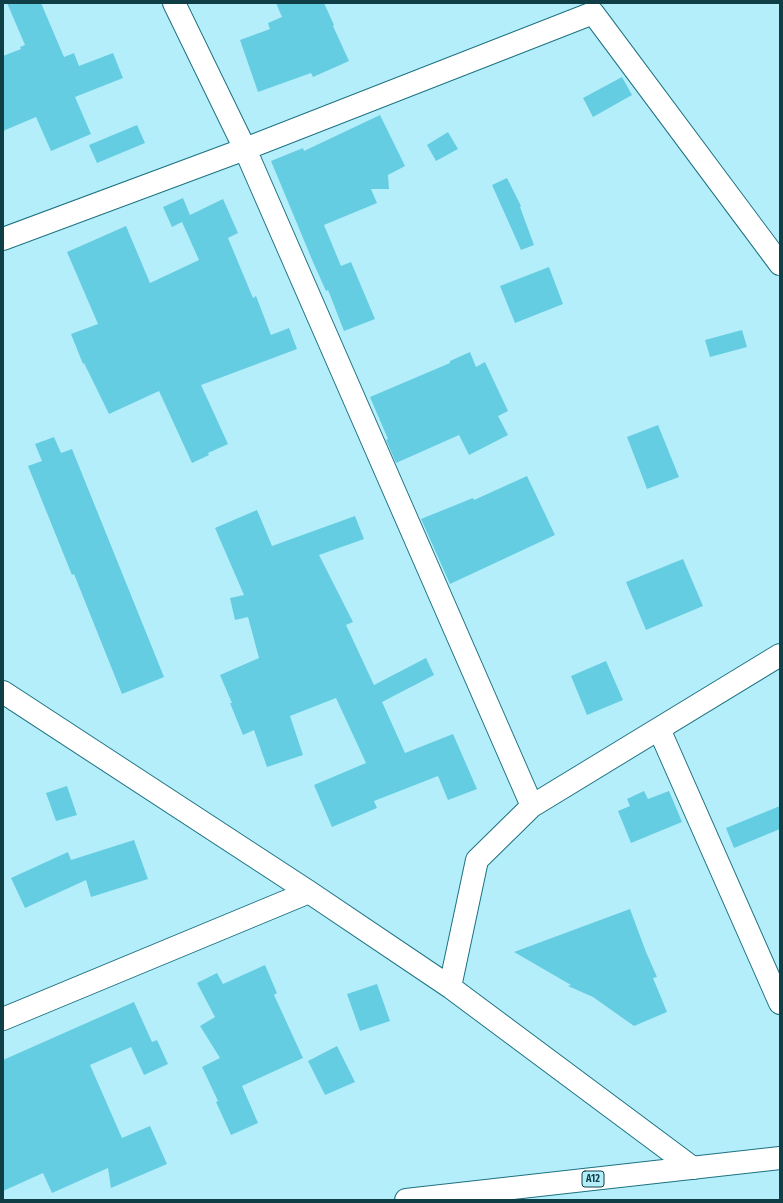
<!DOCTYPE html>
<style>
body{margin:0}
#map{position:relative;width:783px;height:1203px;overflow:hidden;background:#b5eefb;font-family:"Fira Sans Condensed",sans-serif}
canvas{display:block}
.frame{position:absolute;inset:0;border:4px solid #103e46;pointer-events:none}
</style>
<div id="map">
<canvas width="783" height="1203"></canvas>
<div class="frame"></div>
</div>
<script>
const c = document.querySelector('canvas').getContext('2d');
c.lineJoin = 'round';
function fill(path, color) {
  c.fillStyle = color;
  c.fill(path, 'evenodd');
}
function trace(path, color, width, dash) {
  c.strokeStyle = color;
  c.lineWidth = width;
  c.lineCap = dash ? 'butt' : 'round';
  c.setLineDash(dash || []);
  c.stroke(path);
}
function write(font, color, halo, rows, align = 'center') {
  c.font = font + ' "Fira Sans Condensed",sans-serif';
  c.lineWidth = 3.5;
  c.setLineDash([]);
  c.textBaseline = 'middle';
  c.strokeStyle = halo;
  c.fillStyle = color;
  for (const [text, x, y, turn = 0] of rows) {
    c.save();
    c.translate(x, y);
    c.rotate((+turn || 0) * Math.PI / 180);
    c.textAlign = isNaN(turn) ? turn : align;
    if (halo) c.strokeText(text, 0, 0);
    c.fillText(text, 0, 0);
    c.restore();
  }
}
fill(new Path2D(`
 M 7,3 L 41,3 L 64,57 L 74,53 L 79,66 L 113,53 L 123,78 L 75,97 L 91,134 L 51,151 L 36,117 L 3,131 L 3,56 L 21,49 L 20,47 L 25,45 Z
 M 276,3 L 324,3 L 334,25 L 333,26 L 349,61 L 313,77 L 311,73 L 258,92 L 240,40 L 270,29 L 268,23 L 282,17 Z
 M 622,77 L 632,95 L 593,117 L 583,98 Z
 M 380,115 L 405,166 L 388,175 L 389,189 L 371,189 L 377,203 L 324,225 L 341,266 L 351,262 L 375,319 L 344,331 L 328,290 L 326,291 L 313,262 L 271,161 L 303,148 L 304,151 Z
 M 137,125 L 145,143 L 97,163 L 89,145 Z
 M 448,132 L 458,149 L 436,161 L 427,145 Z
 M 507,178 L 521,206 L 520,207 L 534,245 L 521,250 L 492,185 Z
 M 183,198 L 190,215 L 223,199 L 238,233 L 228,238 L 253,298 L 256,296 L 271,335 L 289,328 L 297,349 L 201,385 L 228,444 L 208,453 L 209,455 L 192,463 L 159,391 L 109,414 L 84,363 L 83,364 L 71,334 L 98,324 L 67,252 L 126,226 L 150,283 L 199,260 L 182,222 L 172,227 L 163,207 Z
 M 549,267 L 563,304 L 515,323 L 500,286 Z
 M 742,330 L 747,347 L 710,357 L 705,340 Z
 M 470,352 L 476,367 L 485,362 L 508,411 L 498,416 L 508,435 L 469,455 L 459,435 L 396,463 L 386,440 L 388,439 L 370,397 L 450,363 L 450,361 Z
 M 658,425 L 679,477 L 647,489 L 627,437 Z
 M 54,437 L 61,453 L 72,449 L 164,677 L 122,694 L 74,574 L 72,575 L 28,466 L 42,461 L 35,444 Z
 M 527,476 L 555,535 L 450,584 L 421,519 L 473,498 L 474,500 Z
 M 257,510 L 272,546 L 355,516 L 364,539 L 319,555 L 353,622 L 346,625 L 374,685 L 426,658 L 434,675 L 382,702 L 383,704 L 405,753 L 453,734 L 477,789 L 448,800 L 438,776 L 374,801 L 377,808 L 332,827 L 314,785 L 366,763 L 336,698 L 290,716 L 303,755 L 267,767 L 254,730 L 243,735 L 230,703 L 232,703 L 220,675 L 259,658 L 248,617 L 235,620 L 230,598 L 244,595 L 215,528 Z
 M 683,559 L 703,606 L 646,630 L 626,582 Z
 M 606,661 L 623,700 L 587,715 L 571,676 Z
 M 67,786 L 77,815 L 56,821 L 46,793 Z
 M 644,791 L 648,799 L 669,791 L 682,822 L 631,843 L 618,811 L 630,806 L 627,799 Z
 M 780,806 L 780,829 L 734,848 L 726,828 Z
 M 134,840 L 148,879 L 91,897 L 86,880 L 25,908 L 11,878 L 68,852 L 71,860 Z
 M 630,909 L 646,952 L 657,977 L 653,978 L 667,1012 L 634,1026 L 593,997 L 568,986 L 571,985 L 514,952 Z
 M 265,965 L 277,993 L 274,995 L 303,1058 L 242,1086 L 258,1123 L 231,1135 L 216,1102 L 218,1101 L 202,1067 L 220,1058 L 200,1026 L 215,1017 L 197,983 L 217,973 L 223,984 Z
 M 377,984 L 390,1021 L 360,1031 L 347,994 Z
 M 134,1002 L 152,1042 L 157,1040 L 168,1064 L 144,1075 L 131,1047 L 90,1065 L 122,1138 L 150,1126 L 167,1164 L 111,1188 L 108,1168 L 52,1193 L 43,1173 L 3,1191 L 3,1060 Z
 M 337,1046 L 355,1082 L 325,1095 L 308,1061 Z`), '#65cde1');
const minor = new Path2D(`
 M 174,3 L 245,149 L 532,806
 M 593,13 L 780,264
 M 3,239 L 245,149 L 593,13
 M 3,692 L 309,892 L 450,987 L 693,1168
 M 659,729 L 780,1003
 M 450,987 L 477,860 L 532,806 L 780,655
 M 3,1019 L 309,892`);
const major = new Path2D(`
 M 406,1200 L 780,1158`);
trace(minor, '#1d7281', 24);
trace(major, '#1d7281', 24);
trace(minor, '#fff', 22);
trace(major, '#fff', 22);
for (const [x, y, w] of [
 [593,1179,22]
]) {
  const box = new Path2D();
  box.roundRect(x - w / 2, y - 8, w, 16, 3);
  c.fillStyle = '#b5eefb';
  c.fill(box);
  trace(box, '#103e46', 1);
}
write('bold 10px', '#103e46', null, [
 ["A12",593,1179]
]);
</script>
